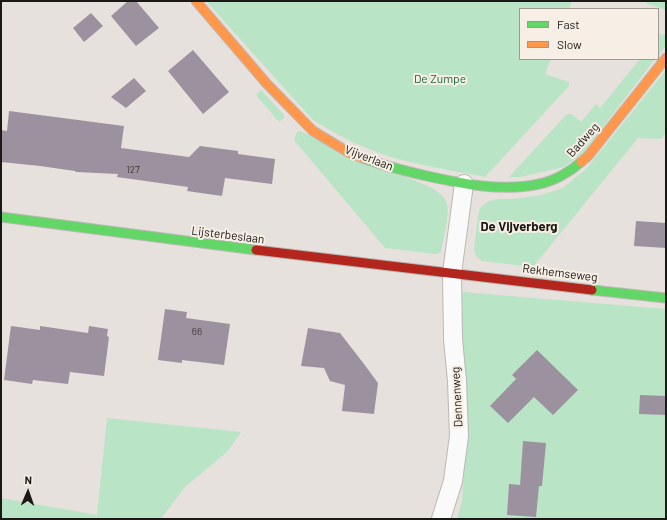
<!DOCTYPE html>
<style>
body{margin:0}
#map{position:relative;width:667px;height:520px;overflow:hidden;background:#e6e1dc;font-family:Barlow,sans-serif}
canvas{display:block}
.frame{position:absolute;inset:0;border:2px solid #1b1915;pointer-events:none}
.legend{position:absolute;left:519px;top:8px;width:140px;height:52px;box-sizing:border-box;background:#f7efe5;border:1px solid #9f9992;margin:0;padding:5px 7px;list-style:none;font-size:12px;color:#1b1915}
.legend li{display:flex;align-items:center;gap:8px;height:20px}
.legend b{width:20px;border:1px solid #9f9992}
.north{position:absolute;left:8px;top:472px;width:40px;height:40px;-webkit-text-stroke:3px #f7efe5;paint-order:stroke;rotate:2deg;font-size:11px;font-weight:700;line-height:16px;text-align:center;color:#1b1915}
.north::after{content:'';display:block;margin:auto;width:14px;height:18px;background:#1b1915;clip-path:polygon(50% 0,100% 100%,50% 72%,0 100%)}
</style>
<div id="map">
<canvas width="667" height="520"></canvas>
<div class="frame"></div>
<ul class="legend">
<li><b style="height:5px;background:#63d668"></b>Fast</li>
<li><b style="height:5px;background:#ff974d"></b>Slow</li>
</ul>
<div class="north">N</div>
</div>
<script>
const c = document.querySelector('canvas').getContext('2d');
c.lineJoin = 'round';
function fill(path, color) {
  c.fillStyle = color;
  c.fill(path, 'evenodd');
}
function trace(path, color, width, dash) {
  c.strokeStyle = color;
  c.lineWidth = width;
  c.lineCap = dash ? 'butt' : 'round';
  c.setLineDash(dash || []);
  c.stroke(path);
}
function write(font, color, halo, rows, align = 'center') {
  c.font = font + ' Barlow,sans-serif';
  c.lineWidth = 4;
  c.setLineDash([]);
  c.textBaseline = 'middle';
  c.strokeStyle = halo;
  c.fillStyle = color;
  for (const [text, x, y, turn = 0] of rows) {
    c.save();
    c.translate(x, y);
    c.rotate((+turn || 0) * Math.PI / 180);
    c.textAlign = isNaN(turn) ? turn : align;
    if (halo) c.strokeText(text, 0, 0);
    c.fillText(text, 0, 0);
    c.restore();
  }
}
fill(new Path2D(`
 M 206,1 L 572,1 L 569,9 L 520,9 L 520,59 L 551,59 L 545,74 L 569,82 L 569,86 L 485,177 C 455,171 423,166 394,158 C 365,149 338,136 313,120 Z
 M 647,1 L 666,1 L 666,10 L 646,3 Z
 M 658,33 L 666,35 L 666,46 L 658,56 Z
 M 640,59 L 655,59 L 583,153 L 564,167 L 520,177 L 509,177 L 567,114 L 572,114 L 581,122 L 596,104 L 600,108 Z
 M 666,70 L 666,133 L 661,139 L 638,138 L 533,267 L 482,261 L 476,256 L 474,249 L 478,217 L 480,208 L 487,202 L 498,199 L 513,199 L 541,195 L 563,188 L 586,169 Z
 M 261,90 L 284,115 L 284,118 L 279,122 L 256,95 Z
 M 300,131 L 432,188 C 438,192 445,196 447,204 C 450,216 443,238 441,252 L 435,254 L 385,248 L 294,140 L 297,132 Z
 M 463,292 L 666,309 L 666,519 L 457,519 L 462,501 L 465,449 L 458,299 Z
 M 107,418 L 241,432 L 227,452 L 185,487 L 161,519 L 1,519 L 1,498 L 97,515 Z`), '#bae4c6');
fill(new Path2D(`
 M 128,1 L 136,1 L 159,28 L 136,46 L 111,16 Z
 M 91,13 L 103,26 L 84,42 L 73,28 Z
 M 193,50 L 229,92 L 203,114 L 168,71 Z
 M 134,78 L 146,91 L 126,108 L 111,97 Z
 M 9,111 L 124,126 L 121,148 L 189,157 L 200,146 L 238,151 L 238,154 L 275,159 L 272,184 L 225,178 L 222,196 L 187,191 L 188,187 L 117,177 L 118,174 L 76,172 L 75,171 L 40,166 L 1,162 L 1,130 L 7,131 Z
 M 636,221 L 666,223 L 666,248 L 634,246 Z
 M 165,309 L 187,312 L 186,318 L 230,324 L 224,365 L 182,360 L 182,363 L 158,360 Z
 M 11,326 L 40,330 L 40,326 L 88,333 L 89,326 L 108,329 L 107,336 L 109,337 L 104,376 L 70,372 L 68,384 L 33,380 L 32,384 L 4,380 Z
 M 308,328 L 340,333 L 364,364 L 378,383 L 374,414 L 342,411 L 345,385 L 330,381 L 324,368 L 301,366 Z
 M 537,350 L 578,390 L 553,415 L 534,397 L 508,423 L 490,406 L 516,379 L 512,375 Z
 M 640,395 L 666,396 L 666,415 L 639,414 Z
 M 523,441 L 546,443 L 542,486 L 539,486 L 536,517 L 507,515 L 509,484 L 520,485 Z`), '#9c929f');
const street = new Path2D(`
 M 441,519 L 453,481 L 459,436 L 457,381 L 453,339 L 452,273 L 464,184`);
const fast = new Path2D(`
 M 363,158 C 384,166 405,171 427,176 C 463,184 502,192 539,184 C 554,181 570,172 581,162
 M 1,217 L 256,250
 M 592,290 L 666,298`);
const slow = new Path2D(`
 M 196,1 L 267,84 L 313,131 L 348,152 L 363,158
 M 581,162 L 588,156 L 666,58`);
const jam = new Path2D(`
 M 256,250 L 592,290`);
trace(street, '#bbb8b4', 20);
trace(fast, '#bbb8b4', 11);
trace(slow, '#bbb8b4', 11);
trace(jam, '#bbb8b4', 11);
trace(street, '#fbfafa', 18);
trace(fast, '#63d668', 9);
trace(slow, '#ff974d', 9);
trace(jam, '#b3261e', 9);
write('10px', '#3b3738', null, [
 ["127",133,170],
 ["66",197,332]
]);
write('12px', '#19633c', '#f7efe5', [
 ["De Zumpe",440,79]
]);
write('12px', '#1b1915', '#f7efe5', [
 ["Badweg",583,140,-48],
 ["Vijverlaan",369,158,21],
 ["Lijsterbeslaan",228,235,7],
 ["Rekhemseweg",560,273,7],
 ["Dennenweg",457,397,-93]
]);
write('bold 13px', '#1b1915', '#f7efe5', [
 ["De Vijverberg",519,227]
]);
</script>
